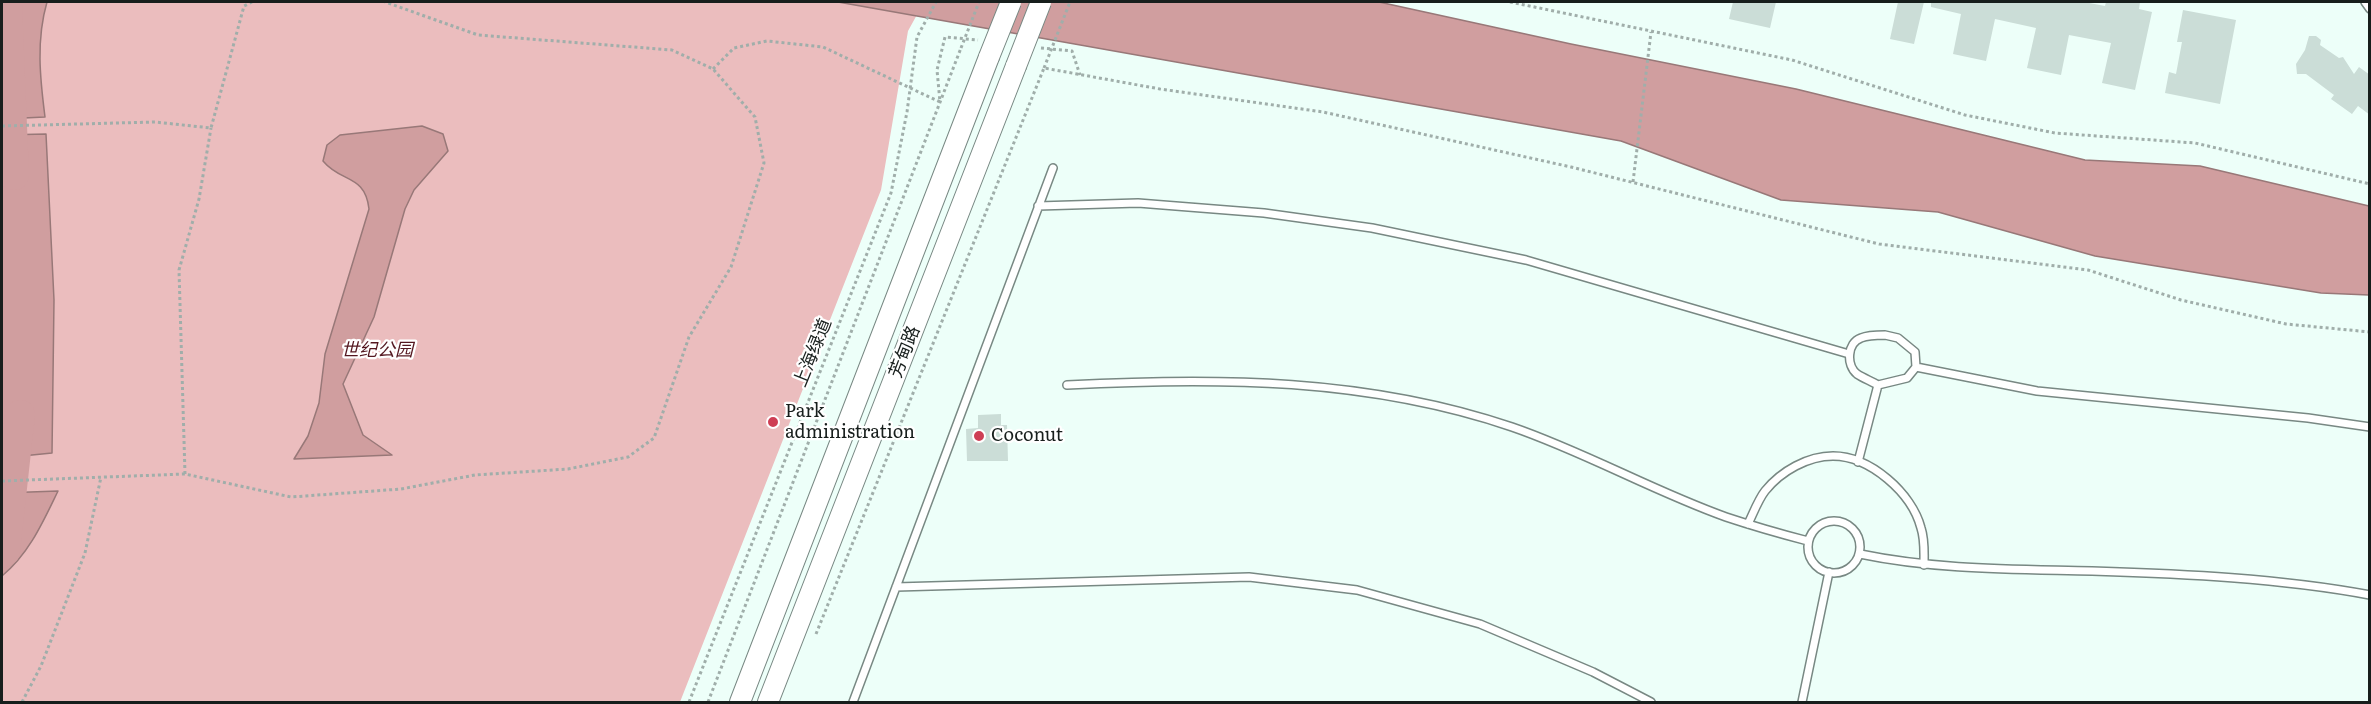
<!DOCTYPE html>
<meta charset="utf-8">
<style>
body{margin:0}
#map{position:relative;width:2371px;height:704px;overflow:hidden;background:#edfff9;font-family:Literata,serif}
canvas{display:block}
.frame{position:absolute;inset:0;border:3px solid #171e1c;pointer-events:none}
</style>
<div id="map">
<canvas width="2371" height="704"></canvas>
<div class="frame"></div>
</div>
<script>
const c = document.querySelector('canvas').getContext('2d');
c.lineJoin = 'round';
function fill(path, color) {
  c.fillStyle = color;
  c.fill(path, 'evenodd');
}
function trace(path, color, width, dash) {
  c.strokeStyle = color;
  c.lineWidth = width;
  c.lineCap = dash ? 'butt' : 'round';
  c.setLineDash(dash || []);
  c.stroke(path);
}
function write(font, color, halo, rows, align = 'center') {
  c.font = font + ' Literata,"Noto Sans SC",serif';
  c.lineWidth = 4.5;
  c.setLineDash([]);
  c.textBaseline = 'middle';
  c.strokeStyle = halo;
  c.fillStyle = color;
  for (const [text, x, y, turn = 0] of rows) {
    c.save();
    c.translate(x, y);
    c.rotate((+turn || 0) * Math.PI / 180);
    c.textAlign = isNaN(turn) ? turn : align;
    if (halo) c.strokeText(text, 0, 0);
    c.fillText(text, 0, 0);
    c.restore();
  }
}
fill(new Path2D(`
 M 2,2 L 924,2 L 908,31 L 881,190 L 680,702 L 2,702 Z`), '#ebbdbe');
const water = new Path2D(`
 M 2,2 L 47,2 C 36,40 40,78 45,117 L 2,119 Z
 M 838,2 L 1379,2 L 1571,44 L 1796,89 L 2085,160 L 2200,166 L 2369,206 L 2369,295 L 2321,293 L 2095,256 L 1938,212 L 1781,200 L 1621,141 Z
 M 422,126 L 443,134 L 448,151 L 414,190 L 405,209 L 374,317 L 343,384 L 363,435 L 392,455 L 294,459 L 308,436 L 319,403 L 325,354 L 369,209 C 365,174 341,183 323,161 L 327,145 L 340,135 Z
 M 46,134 L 54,300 L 52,453 L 2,458 L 2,135 Z
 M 58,491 C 43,522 29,554 2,576 L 2,493 Z`);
fill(water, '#d09e9f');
trace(water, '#987878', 1.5);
trace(new Path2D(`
 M 7,2 L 14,175
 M 2,553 L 5,551 L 20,415`), '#d09e9f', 30);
fill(new Path2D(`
 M 1733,2 L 1776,2 L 1770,28 L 1729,19 Z
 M 1898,2 L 1924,2 L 1914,44 L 1890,39 Z
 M 1931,2 L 2084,2 L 2105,6 L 2106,2 L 2140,2 L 2139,9 L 2152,12 L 2135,90 L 2102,83 L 2111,43 L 2069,35 L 2061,75 L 2027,68 L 2036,28 L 1995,19 L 1986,61 L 1953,54 L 1961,14 L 1931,7 Z
 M 2183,10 L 2236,20 L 2220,104 L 2165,93 L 2169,72 L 2176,74 L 2182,42 L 2177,42 Z
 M 2309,36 L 2316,36 L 2321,40 L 2320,45 L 2339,58 L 2343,57 L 2354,74 L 2359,67 L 2370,75 L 2370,115 L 2358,106 L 2352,114 L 2331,99 L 2334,95 L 2306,74 L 2297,74 L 2296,64 L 2305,50 Z
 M 1001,414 L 1001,425 L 1007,425 L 1008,461 L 967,461 L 966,429 L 978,428 L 978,415 Z`), '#cbddd7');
const service = new Path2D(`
 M 2365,2 L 2370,9
 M 1038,206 L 1138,203 L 1264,213 L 1372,228 L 1526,260 L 1849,354
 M 1885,335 L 1898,338 L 1915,352 L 1916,367 L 1907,378 L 1878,385 C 1871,381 1863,378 1857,374 C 1846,365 1847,343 1861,338 C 1868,335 1877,335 1885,335 Z
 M 1916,367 L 2037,391 L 2308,418 L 2370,427
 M 1067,385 C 1217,377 1368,378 1512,427 C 1585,452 1653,491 1726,517 C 1753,526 1781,534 1808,541
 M 1858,462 L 1878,385
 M1808 547a26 26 0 1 1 52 0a26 26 0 1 1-52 0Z
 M 1748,524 C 1753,514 1758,500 1765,491 C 1781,471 1808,456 1833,456 C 1870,456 1912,493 1921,528 C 1925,540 1924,552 1924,565
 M 1860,554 C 1937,570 2014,569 2092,571 C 2184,574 2279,578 2370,595
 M 896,587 L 1249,577 L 1357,590 L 1480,624 L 1593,672 L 1651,702
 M 853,702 L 1053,168
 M 1802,702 L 1829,572`);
const secondary = new Path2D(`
 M 740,702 L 989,57
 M 768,702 L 1016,66`);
trace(service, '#788883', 10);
trace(secondary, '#788883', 22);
trace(new Path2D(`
 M 1510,2 L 1792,60 L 1965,115 L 2055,133 L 2195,143 L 2370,184
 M 1041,48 L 1072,51 L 1080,75
 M 713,69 L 734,48 L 767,41 L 823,47 L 940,102 L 937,70 L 945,37 L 978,40
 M 2,126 L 155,122 L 211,128 L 244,6 L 252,2
 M 1633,182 L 1651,32
 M 185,474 L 179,270 L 199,199 L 211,128
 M 2,481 L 185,474 L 291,497 L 401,489 L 475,475 L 568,469 L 628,457 L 654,438 L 689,337 L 731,267 L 764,163 L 755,117 L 713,69 L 672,50 L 478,35 L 385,2
 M 816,634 L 1044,68 L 1160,89 L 1323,112 L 1571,167 L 1879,244 L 2088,270 L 2181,300 L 2286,324 L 2370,332
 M 22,702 L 41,666 L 85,553 L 101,477
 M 689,702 L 891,193 L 907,112 L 917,37 L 936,2
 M 708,702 L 961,48`), '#a0aeaa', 3, [3, 3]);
trace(service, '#fff', 7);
trace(secondary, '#fff', 20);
const secondaryBridge = new Path2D(`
 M 989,57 L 1011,2
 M 1016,66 L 1041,2`);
trace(secondaryBridge, '#788883', 22, []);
trace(new Path2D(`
 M 961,48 L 979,2
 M 1044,68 L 1070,2`), '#a0aeaa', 3, [3, 3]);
trace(secondaryBridge, '#fff', 20);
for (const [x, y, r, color] of [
 [773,422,6,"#ce3e54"],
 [979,436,6,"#ce3e54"]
]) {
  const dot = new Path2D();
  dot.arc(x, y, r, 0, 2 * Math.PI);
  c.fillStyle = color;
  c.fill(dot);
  trace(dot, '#fff', 2);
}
write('italic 18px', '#541720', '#fff', [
 ["世纪公园",377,351]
]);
write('18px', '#171e1c', '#fff', [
 ["芳甸路",905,352,-69],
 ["上海绿道",813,353,-68]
]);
write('18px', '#171e1c', '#fff', [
 ["Park",785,412],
 ["administration",785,433],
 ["Coconut",991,436]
], 'left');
</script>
